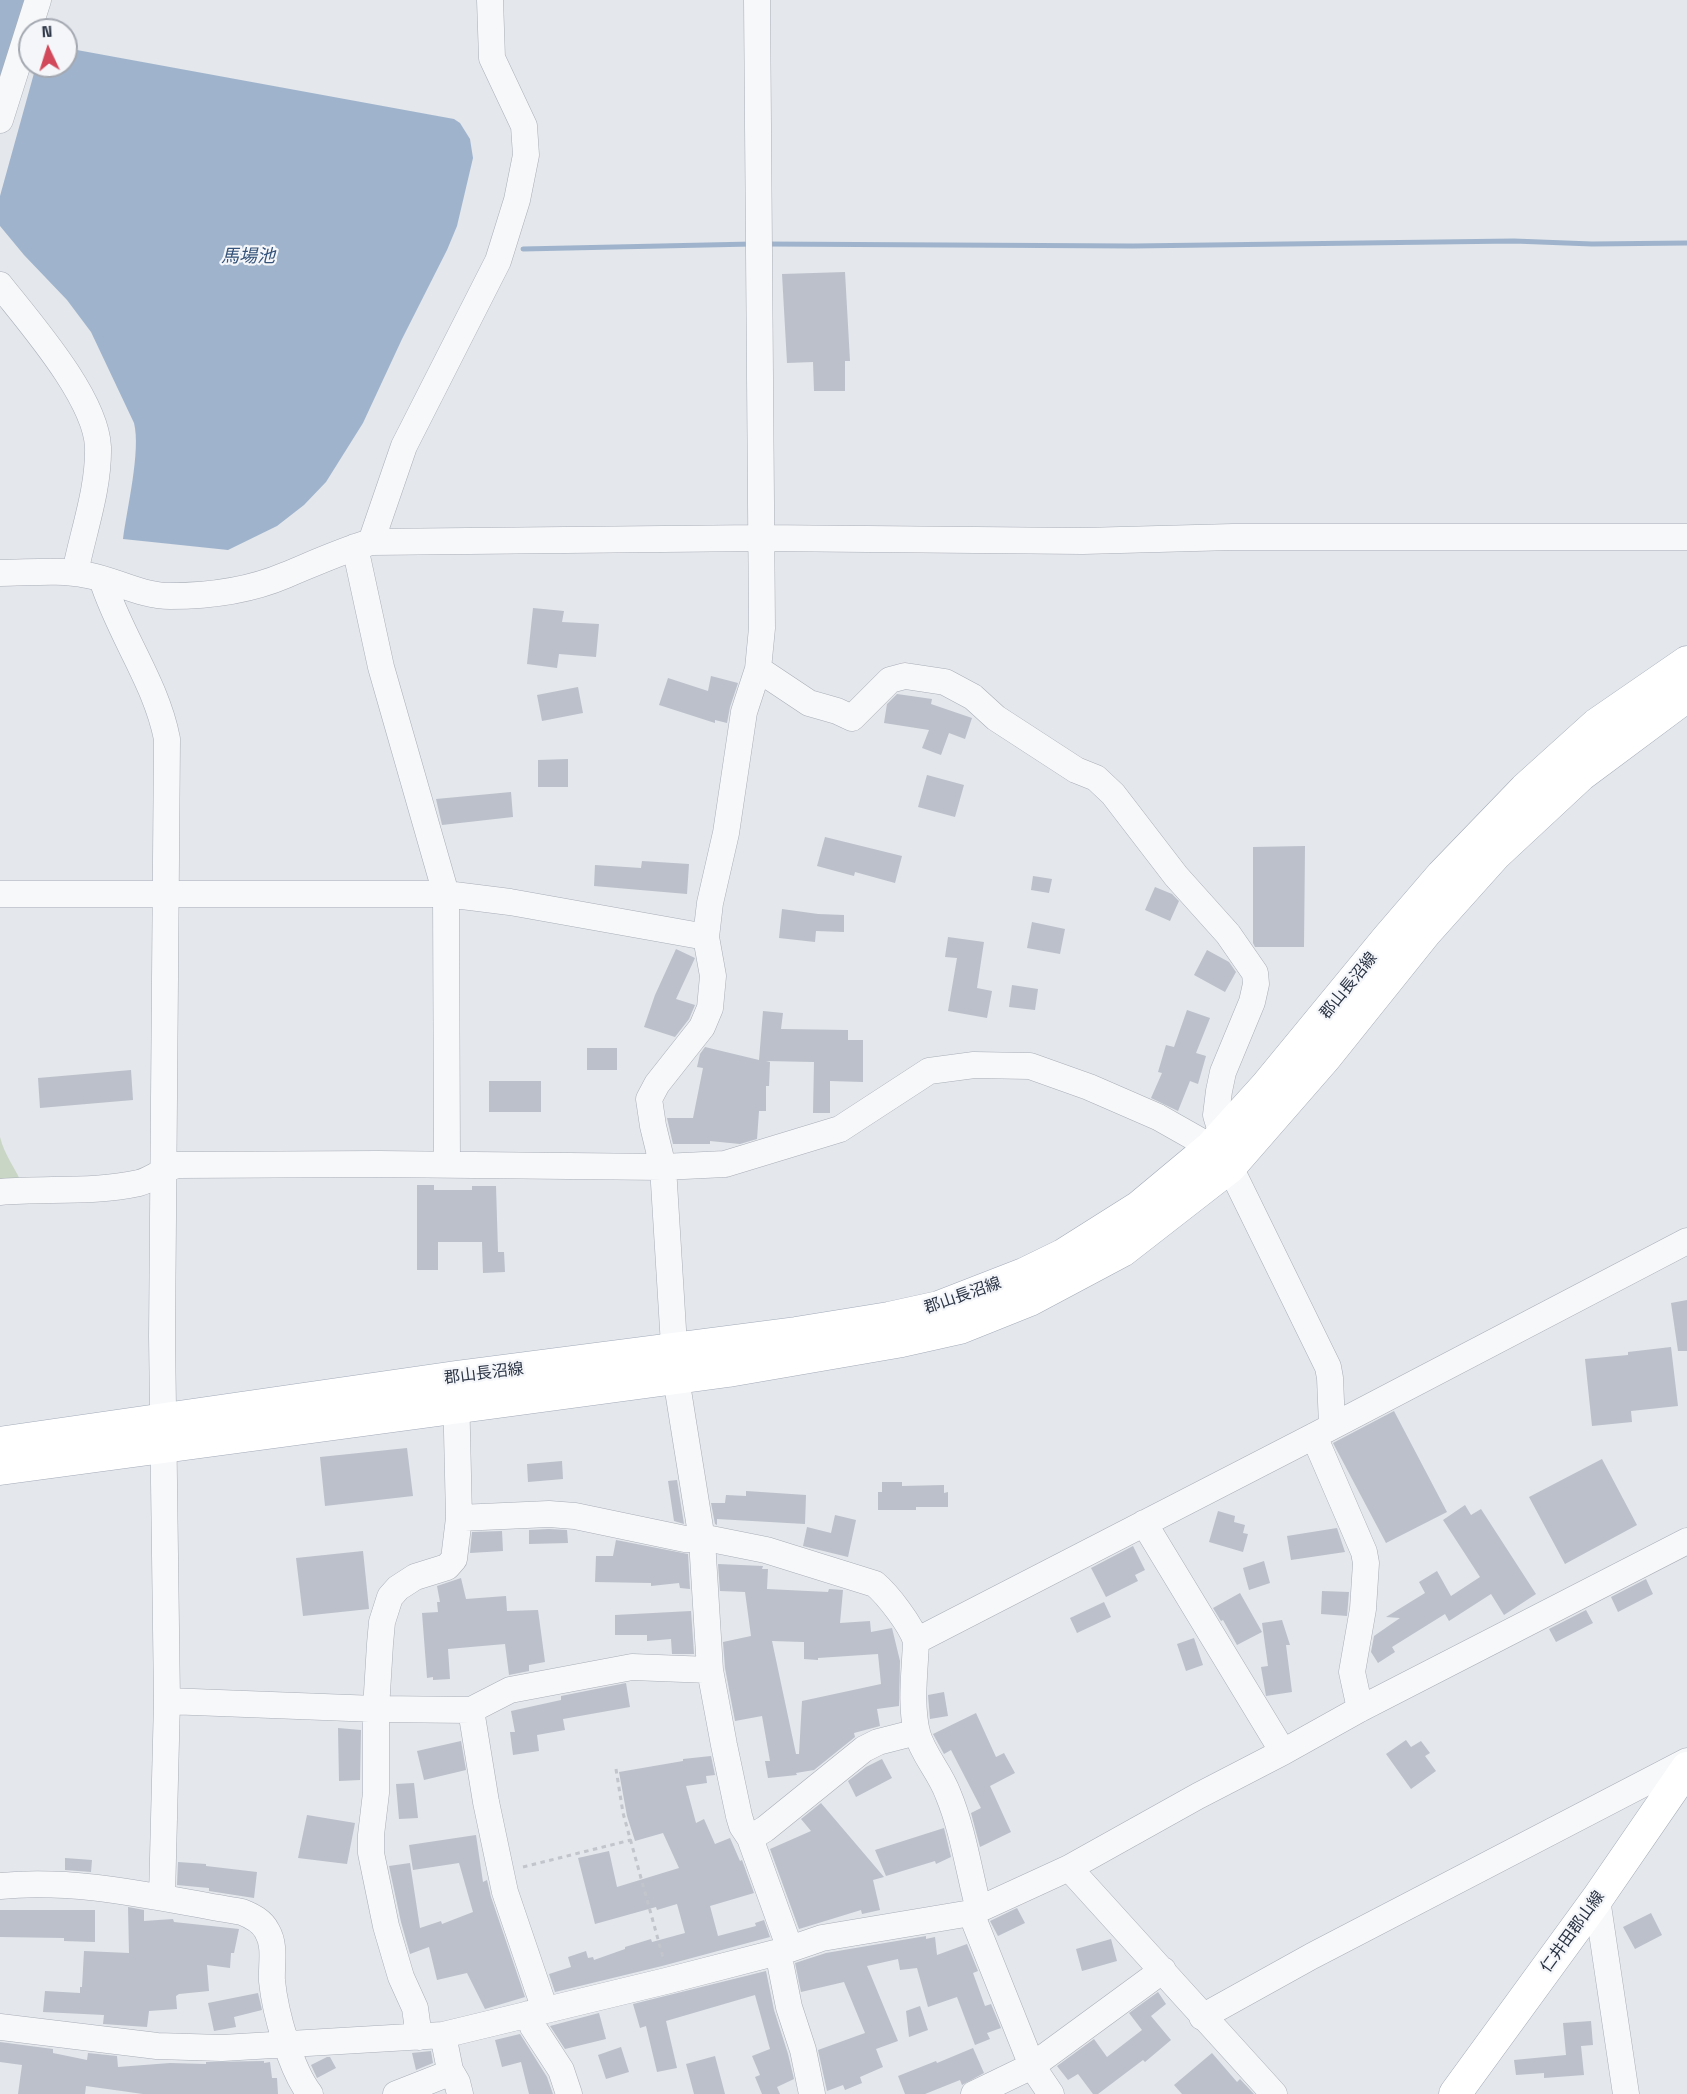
<!DOCTYPE html>
<meta charset="utf-8">
<style>
body{margin:0}
#map{position:relative;width:1687px;height:2094px;overflow:hidden;background:#e4e7ec;font-family:"Space Grotesk",sans-serif}
canvas{display:block}
.north{position:absolute;left:18px;top:18px;width:60px;height:60px;box-sizing:border-box;background:#f4f6f9;border:2px solid #a4a8b1;border-radius:50%;rotate:356deg;font-size:16px;font-weight:700;line-height:24px;text-align:center;color:#2b3445}
.north::after{content:'';display:block;margin:auto;width:21px;height:27px;background:#d1495b;clip-path:polygon(50% 0,100% 100%,50% 72%,0 100%)}
</style>
<div id="map">
<canvas width="1687" height="2094"></canvas>
<div class="north">N</div>
</div>
<script>
const c = document.querySelector('canvas').getContext('2d');
c.lineJoin = 'round';
function fill(path, color) {
  c.fillStyle = color;
  c.fill(path, 'evenodd');
}
function trace(path, color, width, dash) {
  c.strokeStyle = color;
  c.lineWidth = width;
  c.lineCap = dash ? 'butt' : 'round';
  c.setLineDash(dash || []);
  c.stroke(path);
}
function write(font, color, halo, rows, align = 'center') {
  c.font = font + ' "Space Grotesk","Noto Sans JP",sans-serif';
  c.lineWidth = 4.5;
  c.setLineDash([]);
  c.textBaseline = 'middle';
  c.strokeStyle = halo;
  c.fillStyle = color;
  for (const [text, x, y, turn = 0] of rows) {
    c.save();
    c.translate(x, y);
    c.rotate((+turn || 0) * Math.PI / 180);
    c.textAlign = isNaN(turn) ? turn : align;
    if (halo) c.strokeText(text, 0, 0);
    c.fillText(text, 0, 0);
    c.restore();
  }
}
fill(new Path2D(`
 M 0,1137 C 4,1155 17,1170 23,1187 L 0,1189 Z`), '#c9d6c5');
fill(new Path2D(`
 M 0,0 L 27,0 L 0,101 Z
 M 66,48 L 454,119 L 460,123 L 470,139 L 473,158 L 457,226 L 447,250 L 402,339 L 363,423 L 326,482 L 304,505 L 277,526 L 228,550 L 123,539 C 127,508 141,451 134,423 L 91,332 L 67,300 L 24,255 L 0,226 L 0,196 L 36,66 L 66,66 Z`), '#9fb4cc');
trace(new Path2D(`
 M 765,244 L 1133,246 L 1514,241 L 1592,244 L 1687,243
 M 523,249 L 752,244`), '#9fb4cc', 5);
fill(new Path2D(`
 M 845,272 L 850,361 L 845,361 L 845,391 L 814,391 L 813,362 L 787,363 L 782,274 Z
 M 533,608 L 564,611 L 562,622 L 599,624 L 596,657 L 559,654 L 557,668 L 527,664 Z
 M 711,676 L 738,683 L 730,707 L 727,723 L 715,720 L 715,723 L 659,705 L 668,678 L 708,691 Z
 M 578,687 L 583,713 L 542,721 L 537,695 Z
 M 897,694 L 932,699 L 931,704 L 972,718 L 965,739 L 949,733 L 941,755 L 922,748 L 929,730 L 884,723 L 887,704 Z
 M 568,759 L 568,787 L 538,787 L 538,760 Z
 M 927,775 L 964,785 L 955,817 L 918,807 Z
 M 511,792 L 513,817 L 442,825 L 436,799 Z
 M 825,837 L 902,856 L 895,883 L 855,872 L 854,876 L 817,866 Z
 M 1305,846 L 1304,947 L 1255,947 L 1253,943 L 1253,847 Z
 M 642,861 L 689,864 L 687,894 L 594,886 L 595,865 L 641,868 Z
 M 1033,876 L 1052,879 L 1049,893 L 1031,890 Z
 M 1155,887 L 1172,894 L 1179,901 L 1170,921 L 1145,910 Z
 M 782,909 L 818,914 L 844,915 L 844,932 L 816,931 L 815,942 L 779,938 Z
 M 1032,922 L 1065,929 L 1060,954 L 1027,948 Z
 M 948,937 L 984,942 L 977,988 L 992,991 L 987,1018 L 948,1011 L 957,958 L 945,957 Z
 M 676,949 L 695,958 L 676,999 L 695,1005 L 689,1019 L 675,1037 L 644,1027 L 655,995 Z
 M 1207,950 L 1229,962 L 1236,972 L 1225,992 L 1194,975 Z
 M 1012,985 L 1038,989 L 1035,1010 L 1009,1007 Z
 M 1187,1010 L 1210,1018 L 1196,1053 L 1206,1056 L 1198,1084 L 1190,1081 L 1178,1111 L 1151,1098 L 1162,1073 L 1158,1072 L 1166,1045 L 1174,1047 Z
 M 763,1011 L 783,1013 L 781,1029 L 848,1030 L 848,1040 L 863,1040 L 863,1082 L 830,1081 L 830,1113 L 813,1113 L 814,1062 L 766,1061 L 770,1062 L 769,1086 L 766,1086 L 766,1111 L 759,1111 L 757,1139 L 740,1144 L 710,1141 L 710,1144 L 673,1144 L 667,1118 L 693,1118 L 703,1068 L 697,1067 L 700,1054 L 705,1047 L 759,1060 Z
 M 587,1048 L 617,1048 L 617,1070 L 587,1070 Z
 M 131,1070 L 133,1100 L 40,1108 L 38,1078 Z
 M 489,1081 L 541,1081 L 541,1112 L 489,1112 Z
 M 417,1185 L 434,1185 L 434,1190 L 472,1190 L 472,1186 L 496,1186 L 498,1252 L 504,1252 L 505,1272 L 483,1273 L 482,1242 L 438,1242 L 438,1270 L 417,1270 Z
 M 1687,1300 L 1687,1351 L 1678,1351 L 1671,1303 Z
 M 1671,1347 L 1678,1406 L 1631,1411 L 1632,1422 L 1592,1426 L 1585,1359 L 1628,1355 L 1628,1352 Z
 M 1394,1411 L 1447,1512 L 1386,1543 L 1333,1443 Z
 M 407,1448 L 413,1496 L 325,1506 L 320,1457 Z
 M 1602,1459 L 1637,1525 L 1565,1564 L 1529,1497 Z
 M 562,1461 L 563,1479 L 528,1482 L 527,1464 Z
 M 677,1480 L 684,1524 L 674,1521 L 668,1481 Z
 M 882,1482 L 902,1482 L 902,1486 L 944,1485 L 944,1493 L 948,1492 L 948,1507 L 916,1507 L 916,1510 L 878,1510 L 878,1492 L 882,1492 Z
 M 746,1491 L 806,1495 L 805,1524 L 717,1519 L 717,1525 L 715,1524 L 711,1503 L 725,1503 L 726,1495 L 746,1496 Z
 M 1465,1505 L 1471,1515 L 1481,1509 L 1536,1594 L 1504,1615 L 1491,1594 L 1449,1621 L 1445,1614 L 1392,1647 L 1395,1652 L 1378,1663 L 1371,1652 L 1374,1636 L 1400,1618 L 1386,1617 L 1425,1593 L 1419,1582 L 1437,1571 L 1451,1596 L 1480,1577 L 1443,1520 Z
 M 1218,1511 L 1235,1516 L 1234,1522 L 1245,1525 L 1243,1533 L 1248,1534 L 1243,1552 L 1209,1542 Z
 M 835,1515 L 856,1520 L 848,1557 L 803,1546 L 807,1527 L 831,1533 Z
 M 1337,1528 L 1345,1552 L 1291,1560 L 1287,1536 Z
 M 549,1529 L 567,1530 L 568,1543 L 529,1544 L 529,1530 Z
 M 502,1531 L 503,1551 L 470,1553 L 472,1532 Z
 M 616,1540 L 688,1554 L 690,1589 L 680,1588 L 679,1583 L 651,1586 L 651,1583 L 595,1582 L 596,1556 L 613,1556 Z
 M 1133,1546 L 1145,1570 L 1135,1575 L 1138,1581 L 1106,1597 L 1091,1568 Z
 M 363,1551 L 369,1609 L 303,1616 L 296,1558 Z
 M 1264,1561 L 1270,1583 L 1249,1590 L 1243,1568 Z
 M 718,1564 L 763,1566 L 762,1569 L 768,1569 L 767,1589 L 828,1592 L 829,1589 L 843,1590 L 840,1623 L 870,1621 L 871,1632 L 892,1628 L 900,1661 L 899,1706 L 877,1709 L 880,1726 L 854,1733 L 855,1737 L 814,1770 L 796,1773 L 797,1775 L 768,1778 L 765,1761 L 770,1761 L 762,1716 L 735,1721 L 725,1668 L 723,1642 L 751,1636 L 745,1592 L 720,1591 ZM 772,1641 L 804,1642 L 804,1659 L 818,1660 L 818,1658 L 878,1654 L 881,1684 L 802,1701 L 799,1754 L 796,1754 Z
 M 461,1578 L 466,1599 L 506,1596 L 507,1611 L 538,1610 L 545,1662 L 529,1665 L 529,1671 L 509,1675 L 505,1644 L 448,1649 L 450,1679 L 433,1680 L 433,1677 L 427,1678 L 422,1613 L 438,1612 L 437,1602 L 440,1602 L 437,1586 Z
 M 1646,1579 L 1653,1594 L 1618,1612 L 1611,1597 Z
 M 1322,1591 L 1349,1592 L 1347,1616 L 1321,1614 Z
 M 1240,1593 L 1262,1632 L 1237,1645 L 1223,1620 L 1221,1621 L 1213,1608 Z
 M 1104,1602 L 1111,1617 L 1077,1633 L 1070,1618 Z
 M 1586,1610 L 1593,1623 L 1556,1642 L 1549,1629 Z
 M 691,1611 L 694,1654 L 672,1654 L 671,1639 L 647,1641 L 647,1635 L 615,1635 L 615,1615 Z
 M 1282,1620 L 1290,1645 L 1286,1645 L 1292,1692 L 1266,1696 L 1261,1667 L 1268,1666 L 1262,1623 Z
 M 1194,1638 L 1203,1665 L 1186,1671 L 1177,1644 Z
 M 626,1683 L 630,1707 L 563,1719 L 565,1730 L 537,1735 L 539,1751 L 513,1755 L 510,1732 L 515,1732 L 511,1711 L 561,1700 L 561,1696 Z
 M 944,1692 L 948,1716 L 930,1719 L 928,1695 Z
 M 976,1713 L 996,1757 L 1004,1753 L 1015,1773 L 990,1786 L 1011,1832 L 980,1847 L 971,1813 L 981,1808 L 951,1750 L 944,1754 L 933,1734 Z
 M 338,1728 L 361,1730 L 360,1780 L 339,1781 Z
 M 1406,1740 L 1411,1747 L 1421,1741 L 1430,1753 L 1425,1756 L 1436,1771 L 1411,1789 L 1386,1754 Z
 M 461,1741 L 466,1770 L 424,1780 L 417,1751 Z
 M 711,1756 L 715,1775 L 706,1776 L 707,1783 L 686,1786 L 696,1823 L 704,1819 L 715,1844 L 730,1838 L 740,1861 L 742,1860 L 754,1893 L 710,1906 L 718,1936 L 756,1926 L 755,1923 L 764,1920 L 770,1937 L 662,1966 L 555,1992 L 549,1974 L 571,1967 L 568,1957 L 586,1951 L 588,1958 L 593,1957 L 594,1960 L 625,1949 L 625,1947 L 651,1939 L 652,1942 L 685,1933 L 677,1904 L 657,1910 L 656,1907 L 595,1924 L 578,1858 L 609,1851 L 617,1887 L 679,1868 L 663,1833 L 635,1841 L 627,1816 L 619,1772 L 683,1761 L 683,1759 Z
 M 882,1759 L 892,1778 L 856,1797 L 848,1781 L 866,1767 Z
 M 414,1783 L 418,1818 L 399,1819 L 396,1784 Z
 M 821,1803 L 884,1877 L 873,1880 L 880,1910 L 862,1914 L 861,1910 L 799,1929 L 770,1849 L 811,1831 L 801,1819 Z
 M 307,1815 L 355,1823 L 347,1864 L 298,1858 Z
 M 944,1828 L 951,1857 L 936,1864 L 935,1861 L 886,1876 L 875,1850 Z
 M 476,1835 L 483,1882 L 487,1880 L 491,1897 L 525,1997 L 485,2009 L 467,1973 L 437,1980 L 429,1947 L 410,1954 L 401,1922 L 389,1866 L 410,1863 L 420,1928 L 441,1921 L 442,1924 L 473,1912 L 459,1863 L 413,1870 L 409,1845 Z
 M 65,1858 L 92,1860 L 91,1872 L 65,1870 Z
 M 178,1862 L 206,1864 L 206,1866 L 257,1872 L 254,1898 L 209,1891 L 209,1888 L 177,1885 Z
 M 128,1907 L 144,1910 L 144,1921 L 173,1919 L 174,1922 L 239,1929 L 234,1953 L 231,1953 L 230,1968 L 207,1965 L 209,1991 L 179,1994 L 176,1996 L 177,2009 L 149,2011 L 147,2027 L 103,2024 L 104,2015 L 43,2012 L 45,1991 L 80,1993 L 80,1987 L 82,1987 L 84,1951 L 129,1953 Z
 M 1017,1908 L 1025,1923 L 998,1936 L 990,1921 Z
 M 0,1910 L 95,1910 L 95,1942 L 64,1941 L 64,1938 L 0,1937 Z
 M 1651,1913 L 1662,1935 L 1635,1949 L 1623,1927 Z
 M 926,1936 L 926,1939 L 935,1937 L 937,1955 L 967,1944 L 978,1971 L 973,1973 L 985,2006 L 991,2004 L 1001,2028 L 987,2033 L 990,2039 L 975,2045 L 957,1997 L 928,2007 L 917,1968 L 900,1970 L 898,1959 L 867,1966 L 898,2041 L 876,2049 L 883,2067 L 860,2077 L 862,2083 L 845,2090 L 843,2085 L 827,2091 L 818,2050 L 865,2033 L 844,1982 L 801,1992 L 795,1963 L 826,1953 Z
 M 1111,1939 L 1117,1961 L 1082,1971 L 1076,1949 Z
 M 766,1971 L 774,2010 L 788,2054 L 794,2079 L 777,2087 L 780,2094 L 762,2094 L 755,2077 L 760,2075 L 752,2056 L 770,2049 L 755,1995 L 666,2021 L 677,2068 L 657,2072 L 646,2026 L 640,2028 L 633,2004 Z
 M 1158,1992 L 1166,2004 L 1151,2016 L 1171,2040 L 1145,2062 L 1143,2060 L 1098,2094 L 1093,2094 L 1078,2074 L 1068,2080 L 1057,2066 L 1094,2039 L 1107,2057 L 1142,2030 L 1129,2013 Z
 M 258,1993 L 262,2010 L 234,2017 L 236,2027 L 214,2031 L 208,2003 Z
 M 920,2006 L 928,2030 L 909,2037 L 906,2011 Z
 M 599,2013 L 606,2039 L 565,2049 L 550,2026 Z
 M 1591,2021 L 1593,2045 L 1581,2046 L 1584,2075 L 1544,2078 L 1544,2073 L 1516,2075 L 1514,2060 L 1566,2055 L 1563,2023 Z
 M 520,2034 L 547,2077 L 553,2094 L 529,2094 L 521,2062 L 502,2067 L 495,2040 Z
 M 0,2042 L 53,2049 L 53,2053 L 87,2060 L 88,2053 L 117,2056 L 118,2067 L 170,2063 L 206,2064 L 206,2062 L 264,2061 L 264,2063 L 270,2062 L 272,2078 L 277,2078 L 278,2094 L 143,2094 L 86,2086 L 85,2094 L 18,2094 L 22,2065 L 0,2062 Z
 M 621,2047 L 629,2072 L 606,2079 L 598,2055 Z
 M 973,2048 L 984,2073 L 962,2085 L 960,2080 L 925,2094 L 905,2094 L 898,2076 L 936,2061 L 937,2063 Z
 M 431,2051 L 433,2063 L 416,2070 L 412,2053 Z
 M 1212,2053 L 1237,2082 L 1240,2079 L 1254,2094 L 1182,2094 L 1174,2085 Z
 M 715,2056 L 725,2094 L 694,2094 L 686,2064 Z
 M 327,2057 L 330,2057 L 336,2068 L 317,2078 L 311,2065 Z`), '#bbc0ca');
const minor = new Path2D(`
 M 757,0 L 762,628 L 758,669 L 744,712 L 726,833 L 710,903 L 706,937 L 713,976 L 710,1008 L 702,1027 L 657,1084 L 649,1099 L 653,1126 L 663,1167 L 676,1378 L 702,1540 L 710,1670 L 724,1745 L 739,1816 L 742,1826 L 750,1838 L 790,1949
 M 0,120 L 38,0
 M 0,285 C 30,323 96,398 98,447 C 99,489 83,532 75,573
 M 371,542 L 404,446 L 498,261 L 517,200 L 526,155 L 524,126 L 492,58 L 490,0
 M 355,547 L 381,667 L 446,894 L 447,1164
 M 0,573 C 28,573 59,569 87,575 C 115,580 141,596 170,596 C 208,596 251,590 286,575 C 315,563 341,551 371,542 L 760,538 L 1083,541 L 1233,537 L 1687,537
 M 102,579 C 119,634 156,682 167,739 L 162,1336 L 167,1701 L 162,1897
 M 758,669 L 809,703 L 837,711 L 852,718 L 890,680 L 905,676 L 945,682 L 973,697 L 996,718 L 1076,770 L 1096,778 L 1113,794 L 1176,876 L 1228,934 L 1255,973 L 1256,984 L 1252,1002 L 1223,1072 L 1219,1091 L 1216,1115 L 1222,1135
 M 0,894 L 446,894 L 510,902 L 706,937
 M 0,1192 C 46,1188 94,1193 139,1183 C 153,1179 163,1170 176,1165 L 379,1164 L 663,1167 L 725,1164 L 840,1129 L 929,1071 L 974,1065 L 1030,1066 L 1089,1087 L 1158,1117 L 1211,1147 L 1230,1167 L 1328,1367 L 1330,1378 L 1332,1425
 M 456,1389 L 459,1518
 M 1314,1436 L 1364,1552 L 1366,1563 L 1363,1609 L 1352,1672 L 1360,1709
 M 1144,1523 L 1283,1752
 M 916,1641 L 1314,1436 L 1687,1241
 M 167,1701 L 376,1709 L 471,1710 L 510,1690 L 632,1667 L 710,1670
 M 471,1710 L 486,1802 L 505,1892 L 545,2010
 M 750,1838 L 765,1829 L 864,1749 L 878,1742 L 917,1732
 M 1069,1868 L 1274,2094
 M 0,1886 C 83,1878 161,1899 242,1912 C 252,1916 262,1921 267,1931 C 276,1946 271,1965 272,1981 C 275,2012 291,2070 310,2094
 M 1597,1899 L 1626,2094
 M 971,1913 L 1032,2066 L 1051,2094
 M 778,1952 L 789,2007 L 803,2050 L 812,2094
 M 528,2014 L 533,2027 L 561,2070 L 569,2094
 M 1202,2017 L 1312,1956 L 1687,1761
 M 0,2027 L 157,2046 L 222,2048 L 443,2035 L 666,1981 L 790,1949 L 822,1938 L 971,1913 L 1069,1868 L 1198,1796 L 1283,1752 L 1360,1709 L 1687,1541
 M 419,2037 L 415,2008 L 401,1977 L 386,1926 L 371,1853 L 371,1835 L 376,1793 L 376,1709 L 380,1644 L 382,1622 L 390,1597 L 398,1588 L 415,1577 L 447,1567 L 454,1559 L 459,1518 L 549,1514 L 575,1516 L 685,1539 L 711,1539 L 766,1550 L 875,1584 C 888,1595 911,1625 916,1641 C 915,1671 910,1703 917,1733 C 923,1755 940,1772 948,1794 C 963,1830 969,1872 979,1910
 M 450,2070 L 457,2082 L 460,2094
 M 396,2094 L 447,2074 L 450,2070 L 443,2035
 M 974,2094 L 1032,2066 L 1163,1970`);
const major = new Path2D(`
 M 0,1443 L 456,1377 L 796,1333 L 889,1318 L 939,1307 L 1024,1274 L 1063,1255 L 1139,1207 L 1211,1147 L 1267,1085 L 1387,939 L 1442,875 L 1525,789 L 1597,724 L 1687,662
 M 0,1469 L 728,1371 L 902,1341 L 960,1328 L 1030,1300 L 1122,1251 L 1230,1167 L 1325,1058 L 1426,932 L 1495,855 L 1581,775 L 1687,696
 M 1455,2094 L 1597,1899 L 1687,1768`);
trace(minor, '#a9aeb7', 27);
trace(major, '#a3abb8', 33);
trace(new Path2D(`
 M 616,1769 L 623,1813 L 664,1961
 M 523,1867 L 631,1840`), '#c2c5cb', 3, [4.5, 4.5]);
trace(minor, '#f7f8fa', 26);
trace(major, '#fff', 32);
write('16px', '#2b3445', '#f4f6f9', [
 ["郡山長沼線",1349,986,-51],
 ["郡山長沼線",963,1296,-19],
 ["郡山長沼線",484,1374,-7],
 ["仁井田郡山線",1573,1932,-54]
]);
write('italic 18px', '#34527a', '#f4f6f9', [
 ["馬場池",248,257]
]);
</script>
